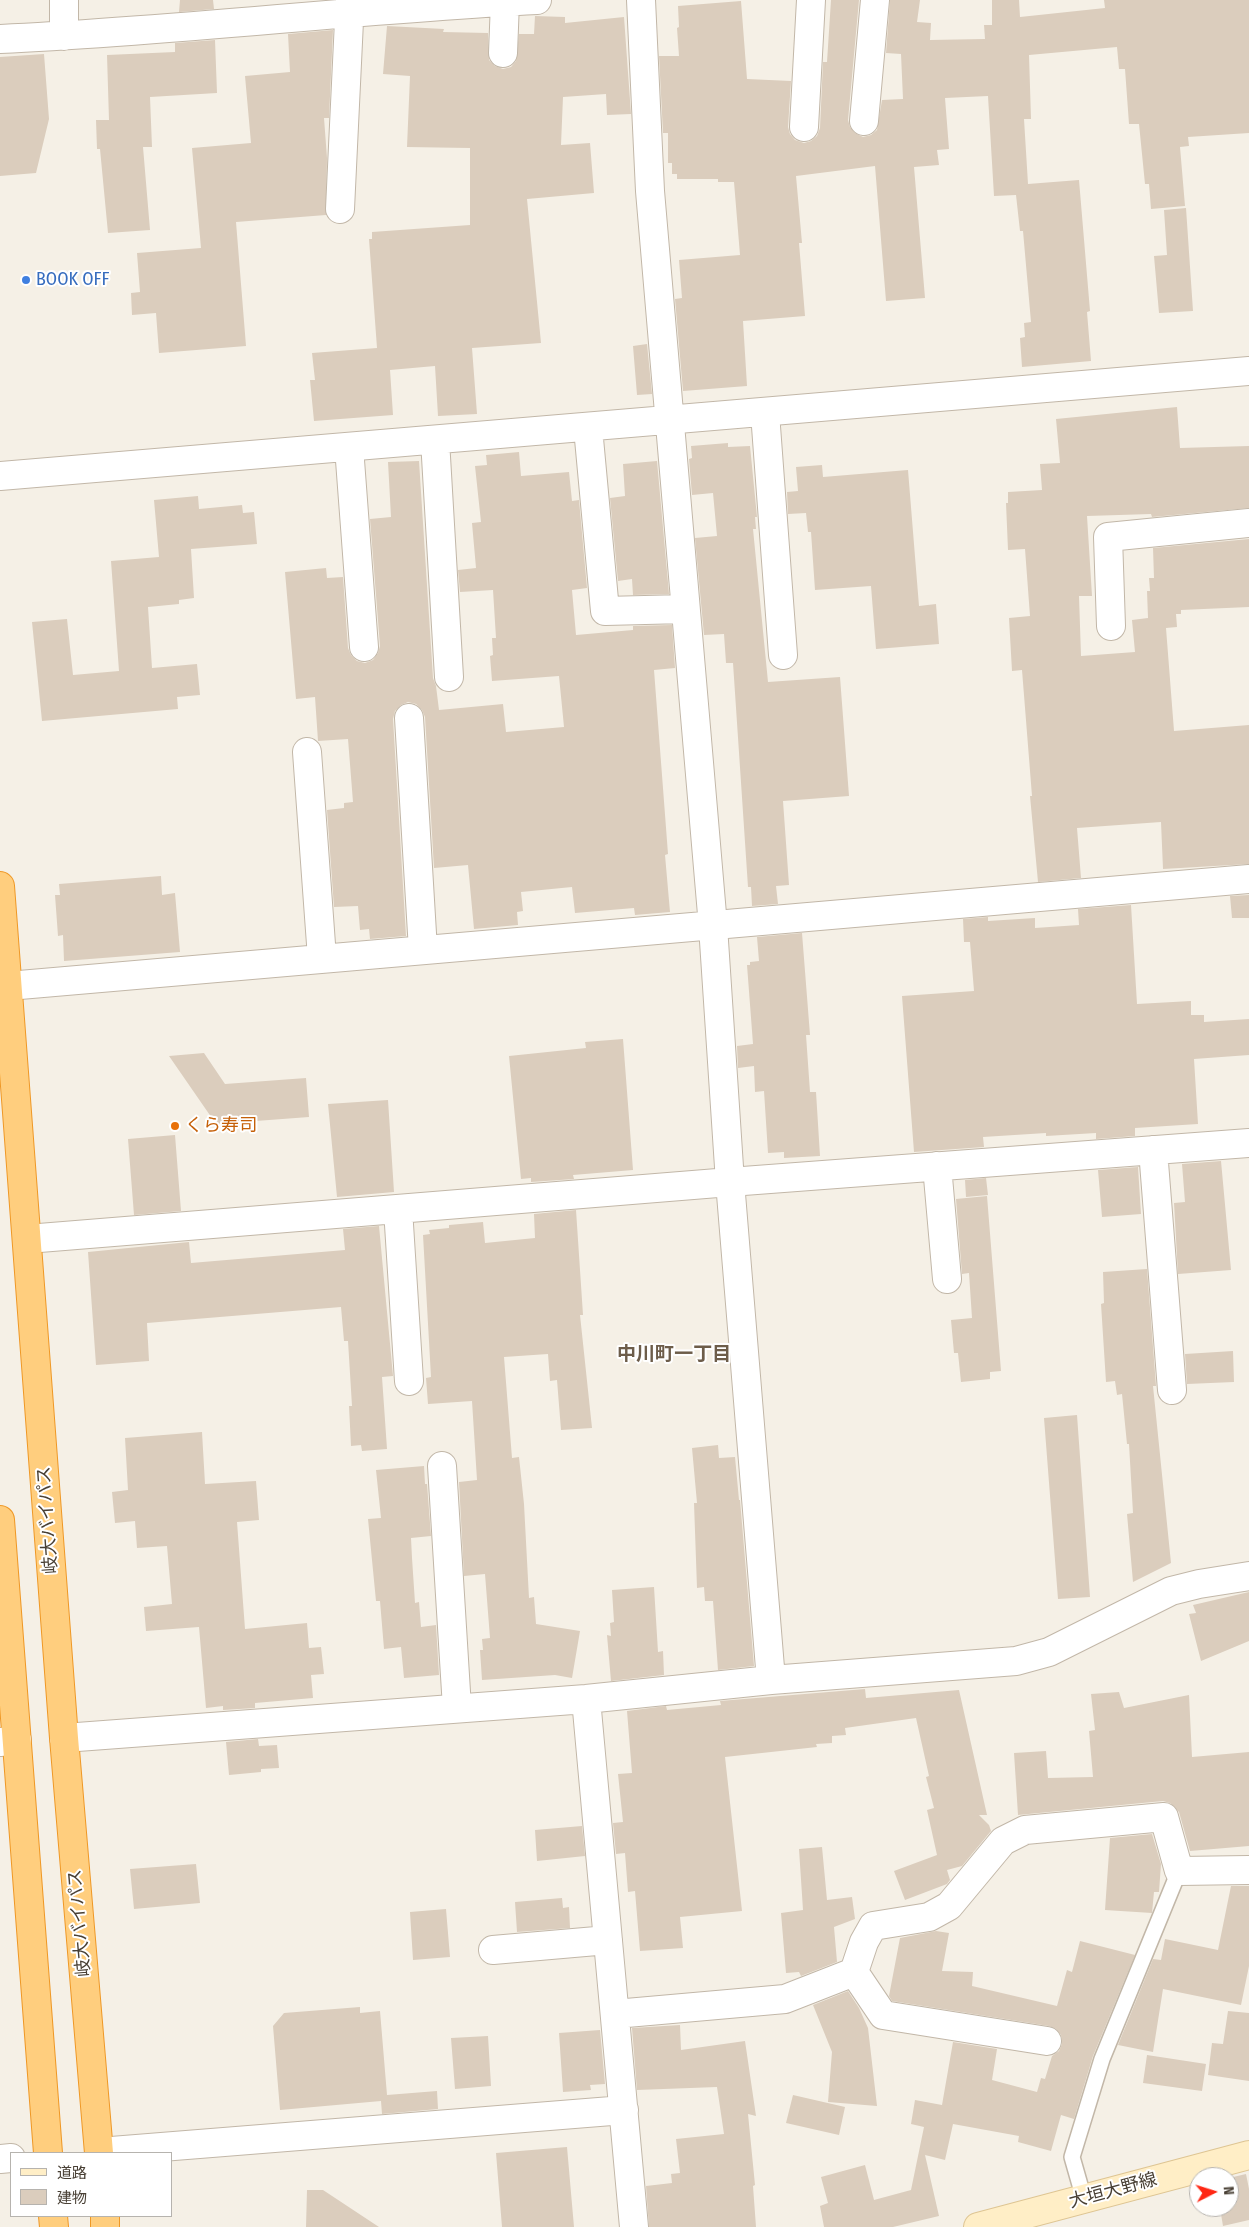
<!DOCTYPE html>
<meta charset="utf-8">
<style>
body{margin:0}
#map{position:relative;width:1249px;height:2227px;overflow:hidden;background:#f5f0e6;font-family:"Fira Sans Condensed","Noto Sans JP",sans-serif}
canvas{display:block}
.legend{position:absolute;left:10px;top:2152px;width:162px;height:65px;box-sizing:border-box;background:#fff;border:1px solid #b6b3ae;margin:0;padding:6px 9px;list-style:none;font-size:15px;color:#494035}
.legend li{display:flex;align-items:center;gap:10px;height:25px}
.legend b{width:25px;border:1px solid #b6b3ae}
.north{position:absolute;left:1189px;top:2167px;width:50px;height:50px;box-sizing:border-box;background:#fff;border:1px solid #b6b3ae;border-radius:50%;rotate:85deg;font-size:14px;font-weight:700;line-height:20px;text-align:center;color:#494035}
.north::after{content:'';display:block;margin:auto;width:18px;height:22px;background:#ff2713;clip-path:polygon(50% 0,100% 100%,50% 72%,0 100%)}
</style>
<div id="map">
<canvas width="1249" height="2227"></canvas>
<ul class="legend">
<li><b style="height:6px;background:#ffeec6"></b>道路</li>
<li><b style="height:14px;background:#dbcdbd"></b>建物</li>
</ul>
<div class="north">N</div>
</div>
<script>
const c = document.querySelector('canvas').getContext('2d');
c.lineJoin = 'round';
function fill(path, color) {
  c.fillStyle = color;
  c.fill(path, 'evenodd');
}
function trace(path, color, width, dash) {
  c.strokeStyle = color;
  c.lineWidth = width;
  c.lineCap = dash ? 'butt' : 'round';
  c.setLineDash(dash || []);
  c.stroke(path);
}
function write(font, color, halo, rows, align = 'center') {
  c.font = font + ' "Fira Sans Condensed","Noto Sans JP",sans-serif';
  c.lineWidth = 4;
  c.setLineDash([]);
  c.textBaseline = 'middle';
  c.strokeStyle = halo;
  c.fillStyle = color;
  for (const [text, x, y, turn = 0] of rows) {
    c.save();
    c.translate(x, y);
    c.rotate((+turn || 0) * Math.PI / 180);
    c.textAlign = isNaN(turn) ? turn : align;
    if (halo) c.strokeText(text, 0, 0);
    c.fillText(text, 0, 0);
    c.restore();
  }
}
fill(new Path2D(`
 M 180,0 L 213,0 L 214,9 L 179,12 Z
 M 831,0 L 859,0 L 848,120 L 850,127 L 855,133 L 863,137 L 871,135 L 877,130 L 882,100 L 903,99 L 901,54 L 886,53 L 890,0 L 920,0 L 917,22 L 931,23 L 930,40 L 985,39 L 984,25 L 992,25 L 992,0 L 1019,0 L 1020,17 L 1105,8 L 1104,0 L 1249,0 L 1249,133 L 1188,137 L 1189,146 L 1180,147 L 1185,206 L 1151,209 L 1149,184 L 1145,184 L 1139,124 L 1129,124 L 1125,69 L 1119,69 L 1117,47 L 1029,55 L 1031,119 L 1024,119 L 1028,184 L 1079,180 L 1090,311 L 1087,312 L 1091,361 L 1022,367 L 1020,338 L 1025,337 L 1024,323 L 1031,322 L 1023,231 L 1020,231 L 1016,195 L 994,196 L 988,96 L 945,98 L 949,149 L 937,150 L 939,165 L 914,167 L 925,298 L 886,301 L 875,166 L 796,176 L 802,243 L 799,243 L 805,316 L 743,321 L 747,386 L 683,391 L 675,299 L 682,298 L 679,260 L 740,255 L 734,182 L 718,182 L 718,179 L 677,179 L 677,174 L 672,174 L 672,163 L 668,163 L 668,133 L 663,133 L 659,56 L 679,56 L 677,28 L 679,27 L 678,6 L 741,1 L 747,79 L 791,81 L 788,127 L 790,134 L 795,140 L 804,143 L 811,141 L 817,136 L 820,128 L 823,62 L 827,62 Z
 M 535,16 L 565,17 L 565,23 L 624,17 L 631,114 L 607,115 L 606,94 L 563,97 L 561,145 L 590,143 L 594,193 L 527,199 L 541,343 L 472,348 L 477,414 L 438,416 L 435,366 L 390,370 L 393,415 L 314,421 L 310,380 L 315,380 L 312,353 L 377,348 L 369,239 L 372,239 L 372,232 L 470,225 L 470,148 L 407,147 L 410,76 L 383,74 L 387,26 L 444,29 L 443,32 L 488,33 L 489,60 L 495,66 L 503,69 L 511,67 L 516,61 L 519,34 L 534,34 Z
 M 333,30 L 329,118 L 324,118 L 327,158 L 326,215 L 236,222 L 246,346 L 159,353 L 156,313 L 132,315 L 131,293 L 140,292 L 137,253 L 201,248 L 192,148 L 251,143 L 245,76 L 290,72 L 288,34 Z
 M 215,40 L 217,93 L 150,97 L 152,147 L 143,147 L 150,230 L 108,233 L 100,149 L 97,149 L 96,120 L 109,120 L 107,55 L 175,52 L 175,43 Z
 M 44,54 L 49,119 L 36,173 L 0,176 L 0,57 Z
 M 1186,208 L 1193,311 L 1159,313 L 1154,256 L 1167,255 L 1164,210 Z
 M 647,344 L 652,394 L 637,395 L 633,346 Z
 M 1177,407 L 1180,448 L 1249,446 L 1249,508 L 1152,517 L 1151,514 L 1087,516 L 1092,596 L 1079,596 L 1081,656 L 1135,652 L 1132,620 L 1148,618 L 1147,591 L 1150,591 L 1149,578 L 1154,578 L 1153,548 L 1249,539 L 1249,607 L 1181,610 L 1181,614 L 1176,614 L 1177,627 L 1166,628 L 1174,731 L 1249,725 L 1249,864 L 1163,869 L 1161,822 L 1077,828 L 1081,878 L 1038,882 L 1030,796 L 1032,796 L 1022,670 L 1012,671 L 1009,618 L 1030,616 L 1025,549 L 1008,550 L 1006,503 L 1008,503 L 1008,492 L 1042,490 L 1040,464 L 1060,463 L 1056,419 Z
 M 728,443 L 728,447 L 750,446 L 757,517 L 755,517 L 756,529 L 753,529 L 768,682 L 840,677 L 849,796 L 783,801 L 789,885 L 776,886 L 778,904 L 752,906 L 751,887 L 748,887 L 733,663 L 726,663 L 724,634 L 704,635 L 695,538 L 717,536 L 713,493 L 692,495 L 689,459 L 692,458 L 691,446 Z
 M 519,452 L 521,476 L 569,472 L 572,501 L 579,500 L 587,588 L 572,590 L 576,635 L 633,630 L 633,626 L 672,625 L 675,668 L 654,670 L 668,854 L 665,855 L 670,912 L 635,915 L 634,908 L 575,913 L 572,887 L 521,892 L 523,911 L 517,912 L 518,925 L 474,929 L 468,865 L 434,868 L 425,717 L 422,710 L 416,704 L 408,702 L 401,705 L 395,711 L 393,719 L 406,936 L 370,939 L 369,929 L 360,930 L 358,906 L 334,907 L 327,810 L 344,808 L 344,803 L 353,802 L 348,739 L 318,741 L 315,697 L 296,699 L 285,572 L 326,568 L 327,578 L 343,577 L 348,648 L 351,655 L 357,661 L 365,663 L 373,660 L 378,653 L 380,646 L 370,519 L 391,517 L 388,462 L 419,461 L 433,678 L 436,686 L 439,710 L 503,704 L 506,732 L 564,727 L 559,676 L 492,681 L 490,656 L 493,655 L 492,638 L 496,638 L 493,590 L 460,592 L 458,570 L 476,568 L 472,523 L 481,522 L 475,466 L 487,465 L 486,455 Z
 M 657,461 L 669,594 L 633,595 L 632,579 L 618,581 L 610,498 L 625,496 L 623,464 Z
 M 822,465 L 823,477 L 908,470 L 919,606 L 936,604 L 939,644 L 876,649 L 871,586 L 815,590 L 811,532 L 808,532 L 806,513 L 788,514 L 787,492 L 798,491 L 796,467 Z
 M 198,496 L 199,509 L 242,505 L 243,513 L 254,512 L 257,544 L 191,549 L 194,598 L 179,600 L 179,604 L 148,607 L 152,668 L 197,664 L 200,695 L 177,697 L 178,709 L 42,721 L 32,622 L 67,619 L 73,675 L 119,671 L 111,561 L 159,557 L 154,500 Z
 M 161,876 L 162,895 L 175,893 L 180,952 L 64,961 L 63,935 L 58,936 L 55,895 L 60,895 L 59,884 Z
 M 1249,895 L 1249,918 L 1232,918 L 1230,896 Z
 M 1131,905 L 1137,1004 L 1191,1001 L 1191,1015 L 1204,1015 L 1204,1022 L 1249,1019 L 1249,1055 L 1194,1059 L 1198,1124 L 1135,1128 L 1135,1136 L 1096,1139 L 1096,1133 L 1046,1136 L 1046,1133 L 983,1137 L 984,1147 L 914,1152 L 902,996 L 974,991 L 970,942 L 964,942 L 963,919 L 988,917 L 988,921 L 1035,918 L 1035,928 L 1079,925 L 1078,909 Z
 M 802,933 L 810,1035 L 806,1035 L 810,1092 L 816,1092 L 820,1156 L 784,1158 L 784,1152 L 768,1153 L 764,1091 L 755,1092 L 754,1066 L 738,1068 L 737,1046 L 753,1044 L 747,965 L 750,965 L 750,962 L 759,961 L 757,937 Z
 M 623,1039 L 633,1170 L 573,1175 L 574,1179 L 531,1182 L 531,1178 L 521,1179 L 509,1056 L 586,1048 L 585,1042 Z
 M 204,1053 L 225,1084 L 306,1078 L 309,1117 L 216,1124 L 169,1056 Z
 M 388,1100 L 394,1192 L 337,1197 L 328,1104 Z
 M 175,1135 L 181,1211 L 134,1215 L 128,1139 Z
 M 1221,1161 L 1231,1270 L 1178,1274 L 1174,1203 L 1185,1202 L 1182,1164 Z
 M 1138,1167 L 1141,1214 L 1102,1217 L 1098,1170 Z
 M 986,1178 L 988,1195 L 966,1197 L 965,1180 Z
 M 987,1196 L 1001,1371 L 990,1372 L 990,1379 L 961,1382 L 958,1353 L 954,1353 L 951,1320 L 972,1318 L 969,1273 L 962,1274 L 956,1199 Z
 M 576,1210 L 583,1315 L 580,1315 L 592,1428 L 561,1430 L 557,1380 L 550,1381 L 548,1354 L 504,1357 L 512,1458 L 519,1457 L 524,1504 L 529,1598 L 534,1597 L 536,1624 L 580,1631 L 572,1678 L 555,1675 L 482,1680 L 480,1650 L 483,1650 L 482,1639 L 490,1638 L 485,1574 L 464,1576 L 459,1482 L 477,1480 L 472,1401 L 428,1404 L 426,1378 L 431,1377 L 423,1235 L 430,1234 L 429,1230 L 449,1228 L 449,1225 L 483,1222 L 485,1243 L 535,1238 L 534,1214 Z
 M 379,1226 L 393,1376 L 382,1377 L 387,1449 L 362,1451 L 361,1445 L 351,1446 L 349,1406 L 352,1406 L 348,1341 L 344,1341 L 341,1307 L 147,1323 L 149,1361 L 96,1365 L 88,1252 L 189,1242 L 191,1263 L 345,1250 L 343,1229 Z
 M 1147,1269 L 1156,1386 L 1153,1386 L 1171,1563 L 1133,1582 L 1127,1514 L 1133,1513 L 1129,1444 L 1127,1444 L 1122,1394 L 1117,1395 L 1115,1381 L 1106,1382 L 1101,1304 L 1104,1303 L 1103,1272 Z
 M 1233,1351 L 1234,1382 L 1187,1384 L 1185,1354 Z
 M 1077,1415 L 1090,1597 L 1058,1599 L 1044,1418 Z
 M 202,1432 L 205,1484 L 256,1481 L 259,1520 L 237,1522 L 245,1629 L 307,1623 L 309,1648 L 321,1647 L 324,1674 L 311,1675 L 313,1698 L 255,1703 L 255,1708 L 223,1710 L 223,1706 L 206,1708 L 199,1627 L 146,1631 L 144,1607 L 172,1604 L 167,1546 L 137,1548 L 135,1521 L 115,1523 L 112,1492 L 128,1490 L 125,1438 Z
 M 718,1445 L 719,1458 L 735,1457 L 739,1500 L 740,1500 L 754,1666 L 718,1670 L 713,1601 L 705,1601 L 704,1587 L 697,1588 L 694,1503 L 697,1503 L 692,1448 Z
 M 424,1466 L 425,1484 L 427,1484 L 431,1536 L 411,1538 L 412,1558 L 415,1603 L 419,1602 L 421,1627 L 436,1625 L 439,1675 L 404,1678 L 401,1647 L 384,1649 L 380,1601 L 376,1601 L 368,1519 L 381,1518 L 376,1470 Z
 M 654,1587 L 658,1652 L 663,1651 L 664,1675 L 611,1681 L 607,1635 L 611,1636 L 610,1623 L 614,1622 L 612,1590 Z
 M 1249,1592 L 1249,1641 L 1201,1661 L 1189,1614 L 1196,1613 L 1193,1605 Z
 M 865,1689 L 866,1698 L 959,1690 L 987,1815 L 979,1815 L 989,1825 L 991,1831 L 962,1866 L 947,1870 L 950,1880 L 947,1884 L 905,1900 L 894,1871 L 937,1855 L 927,1810 L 934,1808 L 926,1777 L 929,1776 L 916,1718 L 845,1728 L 846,1735 L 832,1736 L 832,1743 L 816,1744 L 817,1747 L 725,1757 L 742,1911 L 680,1917 L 683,1948 L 640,1951 L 635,1891 L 628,1892 L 625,1853 L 616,1854 L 613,1823 L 623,1822 L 618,1774 L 632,1773 L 627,1711 L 666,1706 L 667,1710 L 721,1705 L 720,1701 Z
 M 1119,1692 L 1124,1708 L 1189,1695 L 1192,1757 L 1249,1752 L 1249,1846 L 1190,1851 L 1179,1812 L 1170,1803 L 1163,1801 L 1018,1815 L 1014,1753 L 1046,1751 L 1048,1778 L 1093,1777 L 1089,1731 L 1095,1730 L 1091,1694 Z
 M 258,1739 L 259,1746 L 277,1745 L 279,1768 L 261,1769 L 261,1772 L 229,1775 L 226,1742 Z
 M 582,1826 L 585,1856 L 537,1861 L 535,1830 Z
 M 1152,1834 L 1161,1864 L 1159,1892 L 1154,1892 L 1152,1913 L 1105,1910 L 1110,1838 Z
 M 822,1847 L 827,1900 L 852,1897 L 855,1919 L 834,1927 L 837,1962 L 801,1976 L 799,1972 L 786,1973 L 781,1913 L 803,1910 L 799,1849 Z
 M 196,1864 L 200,1903 L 134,1909 L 130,1869 Z
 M 1231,1886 L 1249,1886 L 1249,1966 L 1241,2005 L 1163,1989 L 1153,2052 L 1118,2045 L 1153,1959 L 1161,1960 L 1165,1939 L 1218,1950 Z
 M 562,1898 L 563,1908 L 569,1907 L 570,1928 L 517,1932 L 515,1902 Z
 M 446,1909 L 450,1957 L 413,1960 L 410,1912 Z
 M 936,1931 L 949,1933 L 942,1971 L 973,1972 L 972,1986 L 1057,2006 L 1067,1970 L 1072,1972 L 1080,1941 L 1135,1955 L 1093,2056 L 1074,2119 L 1061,2115 L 1051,2151 L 1018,2142 L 1019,2136 L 953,2124 L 945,2160 L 925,2155 L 939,2216 L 893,2227 L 824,2227 L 820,2206 L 828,2203 L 821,2177 L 865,2165 L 874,2200 L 911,2190 L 924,2127 L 911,2124 L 915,2100 L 942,2105 L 953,2042 L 997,2049 L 992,2080 L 1037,2092 L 1041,2078 L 1045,2079 L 1052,2056 L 1059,2051 L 1062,2044 L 1061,2035 L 1056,2029 L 1049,2026 L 892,2001 L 889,1996 L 900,1938 Z
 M 848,1991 L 859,2008 L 868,2028 L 877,2106 L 828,2102 L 832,2052 L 813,2005 Z
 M 360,2007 L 360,2013 L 380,2011 L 387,2095 L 437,2091 L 438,2109 L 382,2114 L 381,2101 L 280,2110 L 273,2026 L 284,2013 Z
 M 1228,2011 L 1249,2013 L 1249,2081 L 1208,2075 L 1212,2043 L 1223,2044 Z
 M 680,2025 L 681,2050 L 745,2041 L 756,2116 L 748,2114 L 755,2185 L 753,2186 L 756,2227 L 649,2227 L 646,2186 L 672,2183 L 671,2174 L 680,2173 L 676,2139 L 724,2134 L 717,2087 L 637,2090 L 632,2028 Z
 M 600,2030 L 605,2084 L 590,2085 L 591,2090 L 563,2092 L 559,2033 Z
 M 488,2036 L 491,2086 L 455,2089 L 451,2038 Z
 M 1147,2055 L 1206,2064 L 1202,2091 L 1143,2083 Z
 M 793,2095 L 845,2107 L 839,2135 L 786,2123 Z
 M 567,2147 L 574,2227 L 502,2227 L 496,2153 Z
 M 1246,2174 L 1249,2189 L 1249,2220 L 1223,2226 L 1221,2214 L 1212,2216 L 1210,2209 L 1205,2211 L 1204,2207 L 1229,2207 L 1229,2178 Z
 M 307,2190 L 323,2190 L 379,2227 L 306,2227 Z`), '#dbcdbd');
const service = new Path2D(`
 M 1084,2199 L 1072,2157 L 1102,2059 L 1179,1871`);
const minor = new Path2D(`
 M 64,0 L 64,36
 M 641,0 L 650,191 L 713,926 L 730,1182 L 771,1680
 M 0,39 C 179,31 358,9 537,0
 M 503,53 L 505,2
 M 864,121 L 875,0
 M 804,127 L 811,0
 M 340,209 L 350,0
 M 765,413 L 783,655
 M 588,428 L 605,611 L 685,609
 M 435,440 L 449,677
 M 349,447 L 364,647
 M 0,476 L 1249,371
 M 1111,626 L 1108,537 L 1249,523
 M 409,718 L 423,950
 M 307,752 L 322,958
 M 8,986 L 1249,879
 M 1153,1150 L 1172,1390
 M 937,1166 L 947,1279
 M 398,1209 L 409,1381
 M 27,1239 L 730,1182 L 1249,1143
 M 442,1466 L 457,1708
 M 586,1699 L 634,2227
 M 64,1738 L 586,1699 L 771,1680 L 1016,1661 L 1049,1652 L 1171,1591 L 1199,1584 L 1249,1576
 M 0,1742 L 17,1740
 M 493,1950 L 608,1940
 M 854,1972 L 883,2015 L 1047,2041
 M 615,2014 L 785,1999 L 854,1972 L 864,1942 L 873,1926 L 929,1917 L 949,1906 L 1003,1841 L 1025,1830 L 1164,1817 L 1179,1871 L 1249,1870
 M 99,2152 L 624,2110
 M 0,2159 L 11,2158`);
const secondary = new Path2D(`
 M 978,2227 L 1249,2155`);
const trunk = new Path2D(`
 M 0,886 L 64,1738 L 99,2153
 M 0,1520 L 48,2153
 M 53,2216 L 54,2227
 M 105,2216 L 105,2227`);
trace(service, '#c2b7a8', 18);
trace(minor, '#c2b7a8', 30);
trace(secondary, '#dec593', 30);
trace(trunk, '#ef9826', 30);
trace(service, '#fff', 15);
trace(minor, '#fff', 28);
trace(secondary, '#ffeec6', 28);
trace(trunk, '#ffce7e', 28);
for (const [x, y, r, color] of [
 [26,280,5,"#3f7fe0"],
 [175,1126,5,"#e8710a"]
]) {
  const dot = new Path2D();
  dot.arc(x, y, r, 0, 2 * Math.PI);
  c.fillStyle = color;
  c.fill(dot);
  trace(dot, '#fff', 2);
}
write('18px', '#366cbe', '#fff', [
 ["BOOK OFF",36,280]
], 'left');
write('18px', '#c56008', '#fff', [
 ["くら寿司",185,1126]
], 'left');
write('18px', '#494035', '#fff', [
 ["岐大バイパス",48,1520,-94],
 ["岐大バイパス",80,1923,-95],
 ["大垣大野線",1113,2191,-15]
]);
write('bold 19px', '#6d5d4a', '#fff', [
 ["中川町一丁目",674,1355]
]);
</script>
